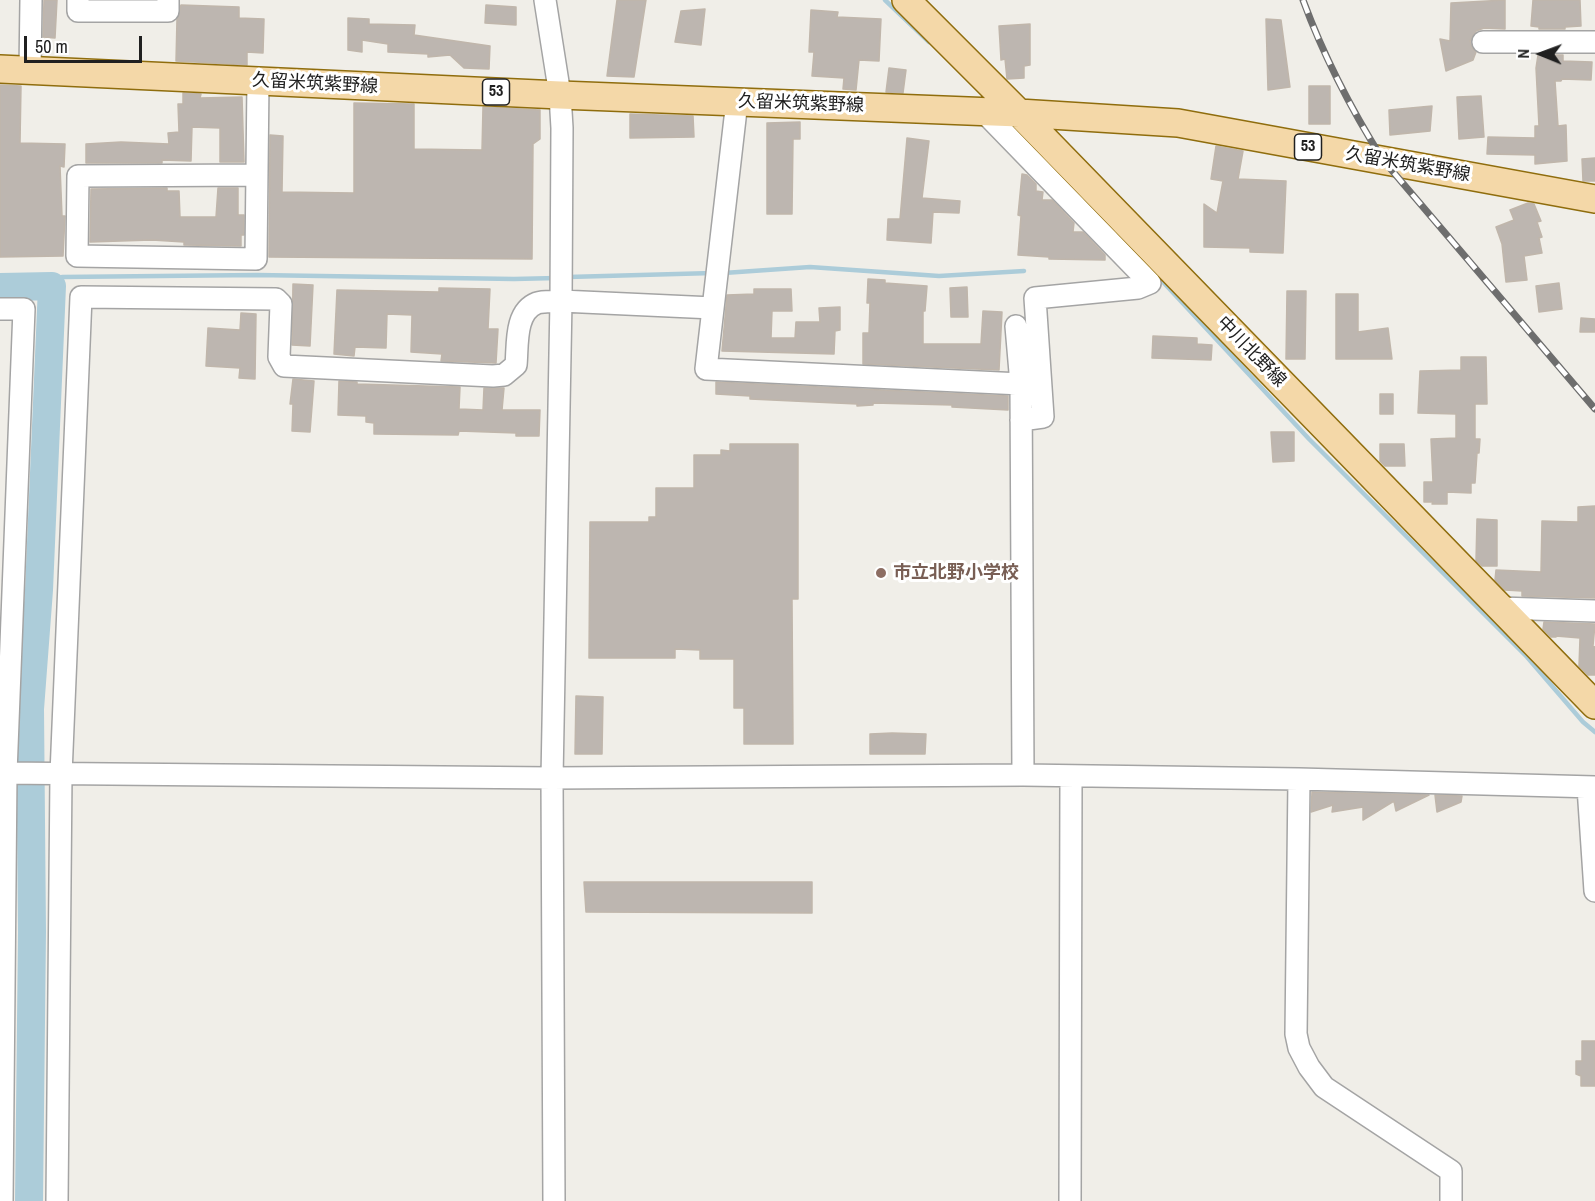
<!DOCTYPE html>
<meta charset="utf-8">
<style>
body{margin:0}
#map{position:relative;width:1595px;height:1201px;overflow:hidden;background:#f0eee8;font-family:"Archivo Narrow",sans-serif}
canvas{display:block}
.north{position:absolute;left:1511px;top:24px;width:60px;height:60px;-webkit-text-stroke:4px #fff;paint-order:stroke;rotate:271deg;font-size:16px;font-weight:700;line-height:24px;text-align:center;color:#202020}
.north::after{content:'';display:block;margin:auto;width:21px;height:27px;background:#202020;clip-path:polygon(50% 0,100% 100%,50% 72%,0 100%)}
.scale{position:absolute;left:24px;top:36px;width:118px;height:27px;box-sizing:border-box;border:3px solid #202020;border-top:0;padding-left:8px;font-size:18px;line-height:21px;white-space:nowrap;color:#202020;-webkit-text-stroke:4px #fff;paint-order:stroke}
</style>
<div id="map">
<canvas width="1595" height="1201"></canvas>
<div class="north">N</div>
<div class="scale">50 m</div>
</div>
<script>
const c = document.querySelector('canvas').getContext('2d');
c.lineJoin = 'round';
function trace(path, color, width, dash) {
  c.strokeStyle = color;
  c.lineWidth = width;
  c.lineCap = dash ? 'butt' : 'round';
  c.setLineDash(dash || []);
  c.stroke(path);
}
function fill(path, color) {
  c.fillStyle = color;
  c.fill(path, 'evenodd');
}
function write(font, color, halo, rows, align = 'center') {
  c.font = font + ' "Archivo Narrow","Noto Sans JP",sans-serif';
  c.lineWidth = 6;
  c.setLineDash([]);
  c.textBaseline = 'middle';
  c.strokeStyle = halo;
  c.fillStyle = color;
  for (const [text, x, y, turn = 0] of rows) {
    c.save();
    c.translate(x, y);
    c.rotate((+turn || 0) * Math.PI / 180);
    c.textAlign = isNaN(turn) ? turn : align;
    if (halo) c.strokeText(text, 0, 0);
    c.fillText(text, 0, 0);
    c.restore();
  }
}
trace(new Path2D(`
 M 885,0 L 929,42
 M 1124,240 L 1309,439 L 1527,657 L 1583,722 L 1595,732
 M 724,273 L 810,267 L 939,276 L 1024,271
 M 568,277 L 713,273
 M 52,286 L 62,277 L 257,275 L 514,279 L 557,278`), '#acccd9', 4.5);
trace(new Path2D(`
 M 0,287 L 52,286 L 39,590 L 30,709 L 32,932 L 29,1201`), '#acccd9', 28);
const building = new Path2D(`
 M 44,0 L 57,0 L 55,38 L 43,37 Z
 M 617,0 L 646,0 L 634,77 L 607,76 Z
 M 1505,0 L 1505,29 L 1484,28 L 1476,31 L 1470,41 L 1472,48 L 1476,52 L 1473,60 L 1446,71 L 1440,39 L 1450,41 L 1451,3 Z
 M 1533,0 L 1580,0 L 1581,26 L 1565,27 L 1565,29 L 1539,29 L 1539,27 L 1531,26 Z
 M 181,5 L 239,7 L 239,18 L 264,19 L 263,53 L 247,52 L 247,65 L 176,61 L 177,19 Z
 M 486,5 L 516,7 L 516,25 L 485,23 Z
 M 705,9 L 701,45 L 675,42 L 681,11 Z
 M 811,10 L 838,12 L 837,17 L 881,19 L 879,61 L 859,60 L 856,90 L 843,89 L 844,78 L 812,76 L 814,52 L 809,52 Z
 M 348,18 L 369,19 L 369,24 L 415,25 L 414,35 L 490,46 L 489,69 L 464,68 L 450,55 L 428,57 L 428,54 L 388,52 L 388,44 L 362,40 L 362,52 L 348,50 Z
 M 1266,19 L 1281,20 L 1290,87 L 1268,90 Z
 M 1030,24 L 1030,65 L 1024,66 L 1024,78 L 1007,79 L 1005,59 L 1001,60 L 999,26 Z
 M 1538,55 L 1563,55 L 1563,61 L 1592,62 L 1591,80 L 1562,79 L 1561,81 L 1555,81 L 1558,126 L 1566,125 L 1567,161 L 1535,164 L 1535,155 L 1487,154 L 1488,137 L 1535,138 L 1535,126 L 1539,126 L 1536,68 Z
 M 889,68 L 906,70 L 903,93 L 886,92 Z
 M 0,85 L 21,86 L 20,143 L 65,144 L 64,167 L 60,166 L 62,216 L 65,216 L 63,256 L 0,257 Z
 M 1309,86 L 1330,86 L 1330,124 L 1309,124 Z
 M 183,93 L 201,94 L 200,98 L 242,97 L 244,162 L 220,162 L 220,128 L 192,127 L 191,161 L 162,160 L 162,163 L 86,163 L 86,144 L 121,142 L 169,144 L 168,133 L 179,132 L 178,104 L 183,104 Z
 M 1481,96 L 1484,137 L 1459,139 L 1457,97 Z
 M 354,103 L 414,104 L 414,149 L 482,150 L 483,107 L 540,110 L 540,139 L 533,144 L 532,259 L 269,257 L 270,135 L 283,136 L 282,192 L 354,193 Z
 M 1432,106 L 1430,131 L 1390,135 L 1389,110 Z
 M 630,114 L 693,116 L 694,137 L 630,138 Z
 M 800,122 L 800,139 L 793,139 L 792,214 L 767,214 L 767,123 Z
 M 907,138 L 929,141 L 922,198 L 960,201 L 959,213 L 933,212 L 931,243 L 887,240 L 888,219 L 900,219 Z
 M 1216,146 L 1243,151 L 1238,179 L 1286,181 L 1283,253 L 1250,252 L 1250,248 L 1204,247 L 1204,204 L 1217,213 L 1223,181 L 1211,179 Z
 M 1595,158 L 1595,181 L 1583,181 L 1582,159 Z
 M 1022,174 L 1027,175 L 1036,184 L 1036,191 L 1043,192 L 1042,200 L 1052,200 L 1074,223 L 1073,232 L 1083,232 L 1105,255 L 1105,260 L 1049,259 L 1049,257 L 1018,255 L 1021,216 L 1018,215 Z
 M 167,188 L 167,191 L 179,191 L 180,217 L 216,217 L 218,188 L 238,188 L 238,215 L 244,215 L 244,235 L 241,235 L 241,246 L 184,245 L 184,242 L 152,240 L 90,242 L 91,189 Z
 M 1528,203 L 1534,204 L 1541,221 L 1537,222 L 1542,237 L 1539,238 L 1542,253 L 1524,256 L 1527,280 L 1506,282 L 1502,244 L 1496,227 L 1514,220 L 1510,210 Z
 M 868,279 L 885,280 L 885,283 L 927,286 L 925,311 L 923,311 L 923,344 L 981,344 L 983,311 L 1002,312 L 999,370 L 863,364 L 863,333 L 869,333 L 870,303 L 867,303 Z
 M 1559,283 L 1562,309 L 1539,312 L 1536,286 Z
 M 293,284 L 313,285 L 310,346 L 292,345 Z
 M 967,287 L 968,317 L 951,317 L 950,288 Z
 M 439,288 L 490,289 L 488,329 L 498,329 L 496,363 L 441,361 L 442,354 L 411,352 L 412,315 L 387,314 L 386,348 L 355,347 L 354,356 L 334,354 L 337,290 L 439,292 Z
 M 754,289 L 791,289 L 792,311 L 772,311 L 771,338 L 795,338 L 796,322 L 820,322 L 819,308 L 840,307 L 840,330 L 835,331 L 834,354 L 722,351 L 727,295 L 754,294 Z
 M 1287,291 L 1306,291 L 1305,359 L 1286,359 Z
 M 1336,294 L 1358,294 L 1358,332 L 1388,328 L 1392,359 L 1336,359 Z
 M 241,313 L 256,314 L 255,379 L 239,378 L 240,368 L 206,366 L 208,328 L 240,330 Z
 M 1581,318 L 1595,319 L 1595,332 L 1580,332 Z
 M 1153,336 L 1197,338 L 1197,344 L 1212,345 L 1211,360 L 1152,358 Z
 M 1461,357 L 1486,357 L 1487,404 L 1475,404 L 1475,439 L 1480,439 L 1479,453 L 1477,453 L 1475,483 L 1471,483 L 1471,493 L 1447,492 L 1447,504 L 1432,504 L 1433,502 L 1424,502 L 1424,482 L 1433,482 L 1431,439 L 1456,438 L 1456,414 L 1418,413 L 1420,371 L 1461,370 Z
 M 293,379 L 314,381 L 310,432 L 292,431 L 293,404 L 290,404 Z
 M 339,381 L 357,382 L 357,384 L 460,387 L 459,409 L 483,410 L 484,388 L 504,388 L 502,410 L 540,410 L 539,436 L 516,436 L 516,433 L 459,431 L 458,435 L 374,434 L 374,423 L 366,422 L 366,416 L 338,415 Z
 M 716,382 L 1008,396 L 1008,410 L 952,407 L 952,405 L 873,403 L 873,405 L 857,406 L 857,404 L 750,399 L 750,396 L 716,394 Z
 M 1380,394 L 1393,394 L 1393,414 L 1380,414 Z
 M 1271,432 L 1294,432 L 1294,461 L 1273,462 Z
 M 730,444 L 798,444 L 798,599 L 792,599 L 793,744 L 744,744 L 744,708 L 734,708 L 734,659 L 700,659 L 700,650 L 675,649 L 675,658 L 589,658 L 590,522 L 649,522 L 649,517 L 656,517 L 656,488 L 694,488 L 694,455 L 721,455 L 721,450 L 730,451 Z
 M 1380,444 L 1404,444 L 1405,466 L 1385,466 L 1380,461 Z
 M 1595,506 L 1595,598 L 1522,596 L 1522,591 L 1505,590 L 1495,580 L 1496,570 L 1541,572 L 1542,521 L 1578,522 L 1578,507 Z
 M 1477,519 L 1497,520 L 1497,566 L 1482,566 L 1476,561 Z
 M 1544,622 L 1595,624 L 1593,646 L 1595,647 L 1595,675 L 1588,675 L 1579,666 L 1580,638 L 1556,636 L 1556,637 L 1551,637 L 1543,629 Z
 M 576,696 L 603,697 L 602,754 L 575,754 Z
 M 892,733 L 926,734 L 925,754 L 870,754 L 870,734 Z
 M 1312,792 L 1429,795 L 1396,811 L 1394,801 L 1363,820 L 1363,807 L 1332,812 L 1333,805 L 1311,812 Z
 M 1435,795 L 1462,796 L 1461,802 L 1437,812 Z
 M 584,882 L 812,882 L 812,913 L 586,912 Z
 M 1582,1041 L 1595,1041 L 1595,1086 L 1581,1086 L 1581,1076 L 1576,1074 L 1576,1061 L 1582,1061 Z`);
fill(building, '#bdb6b0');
trace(building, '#c0b6ab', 1.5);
const minor = new Path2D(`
 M 78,0 L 78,11 L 168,11 L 168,0
 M 545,0 L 560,95 L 562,128 L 561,301 L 552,778 L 554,1201
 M 1483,42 L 1595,42
 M 30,71 L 31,0
 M 737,101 L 706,369 L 1021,384
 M 983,111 L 1150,283 L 1138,288 L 1035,298 L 1043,417 L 1021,420
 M 257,175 L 78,176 L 77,256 L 256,259 L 258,81
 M 0,309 L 24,309 L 6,773 L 2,1201
 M 1016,326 L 1021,384 L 1023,775
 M 1500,608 L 1595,611
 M 0,773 L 552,778 L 1023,775 L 1299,779 L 1595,787
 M 1299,779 L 1296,1034 L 1299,1048 L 1309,1067 L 1324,1087 L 1451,1171 L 1451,1201
 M 1588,787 L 1595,891
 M 57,1201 L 61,774 L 81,297 L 276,299 L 281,304 L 279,357 L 284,366 L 493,376 L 504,375 L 516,365 C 518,346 514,312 537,303 C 544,301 554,302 561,301 L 713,308
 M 1070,1201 L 1071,776`);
const major = new Path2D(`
 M 906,0 L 1019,113 L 1595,705
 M 0,69 L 560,95 L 1019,113 L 1178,123 L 1595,199`);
trace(minor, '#a4a4a4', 24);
trace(major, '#8f6d0d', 30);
trace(minor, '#fff', 21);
trace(major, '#f4d8a8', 27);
const rail = new Path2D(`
 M 1303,0 C 1324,57 1351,109 1383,160 L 1595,409`);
trace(rail, '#6e6e6e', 7);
trace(rail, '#fff', 4.5, [14]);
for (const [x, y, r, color] of [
 [881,573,6,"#8d6e63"]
]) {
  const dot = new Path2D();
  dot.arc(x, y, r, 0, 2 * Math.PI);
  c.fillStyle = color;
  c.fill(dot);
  trace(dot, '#fff', 2);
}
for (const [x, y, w] of [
 [496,92,27],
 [1308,147,27]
]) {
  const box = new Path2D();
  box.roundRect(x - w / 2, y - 13, w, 26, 4.5);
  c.fillStyle = '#fff';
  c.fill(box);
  trace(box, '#202020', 1.5);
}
write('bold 16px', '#202020', null, [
 ["53",496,92],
 ["53",1308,147]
]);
write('18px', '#202020', '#fff', [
 ["久留米筑紫野線",315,84,3],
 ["久留米筑紫野線",801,104,2],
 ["久留米筑紫野線",1408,165,10],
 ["中川北野線",1251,352,46]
]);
write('bold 18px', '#785e54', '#fff', [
 ["市立北野小学校",893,573]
], 'left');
</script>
